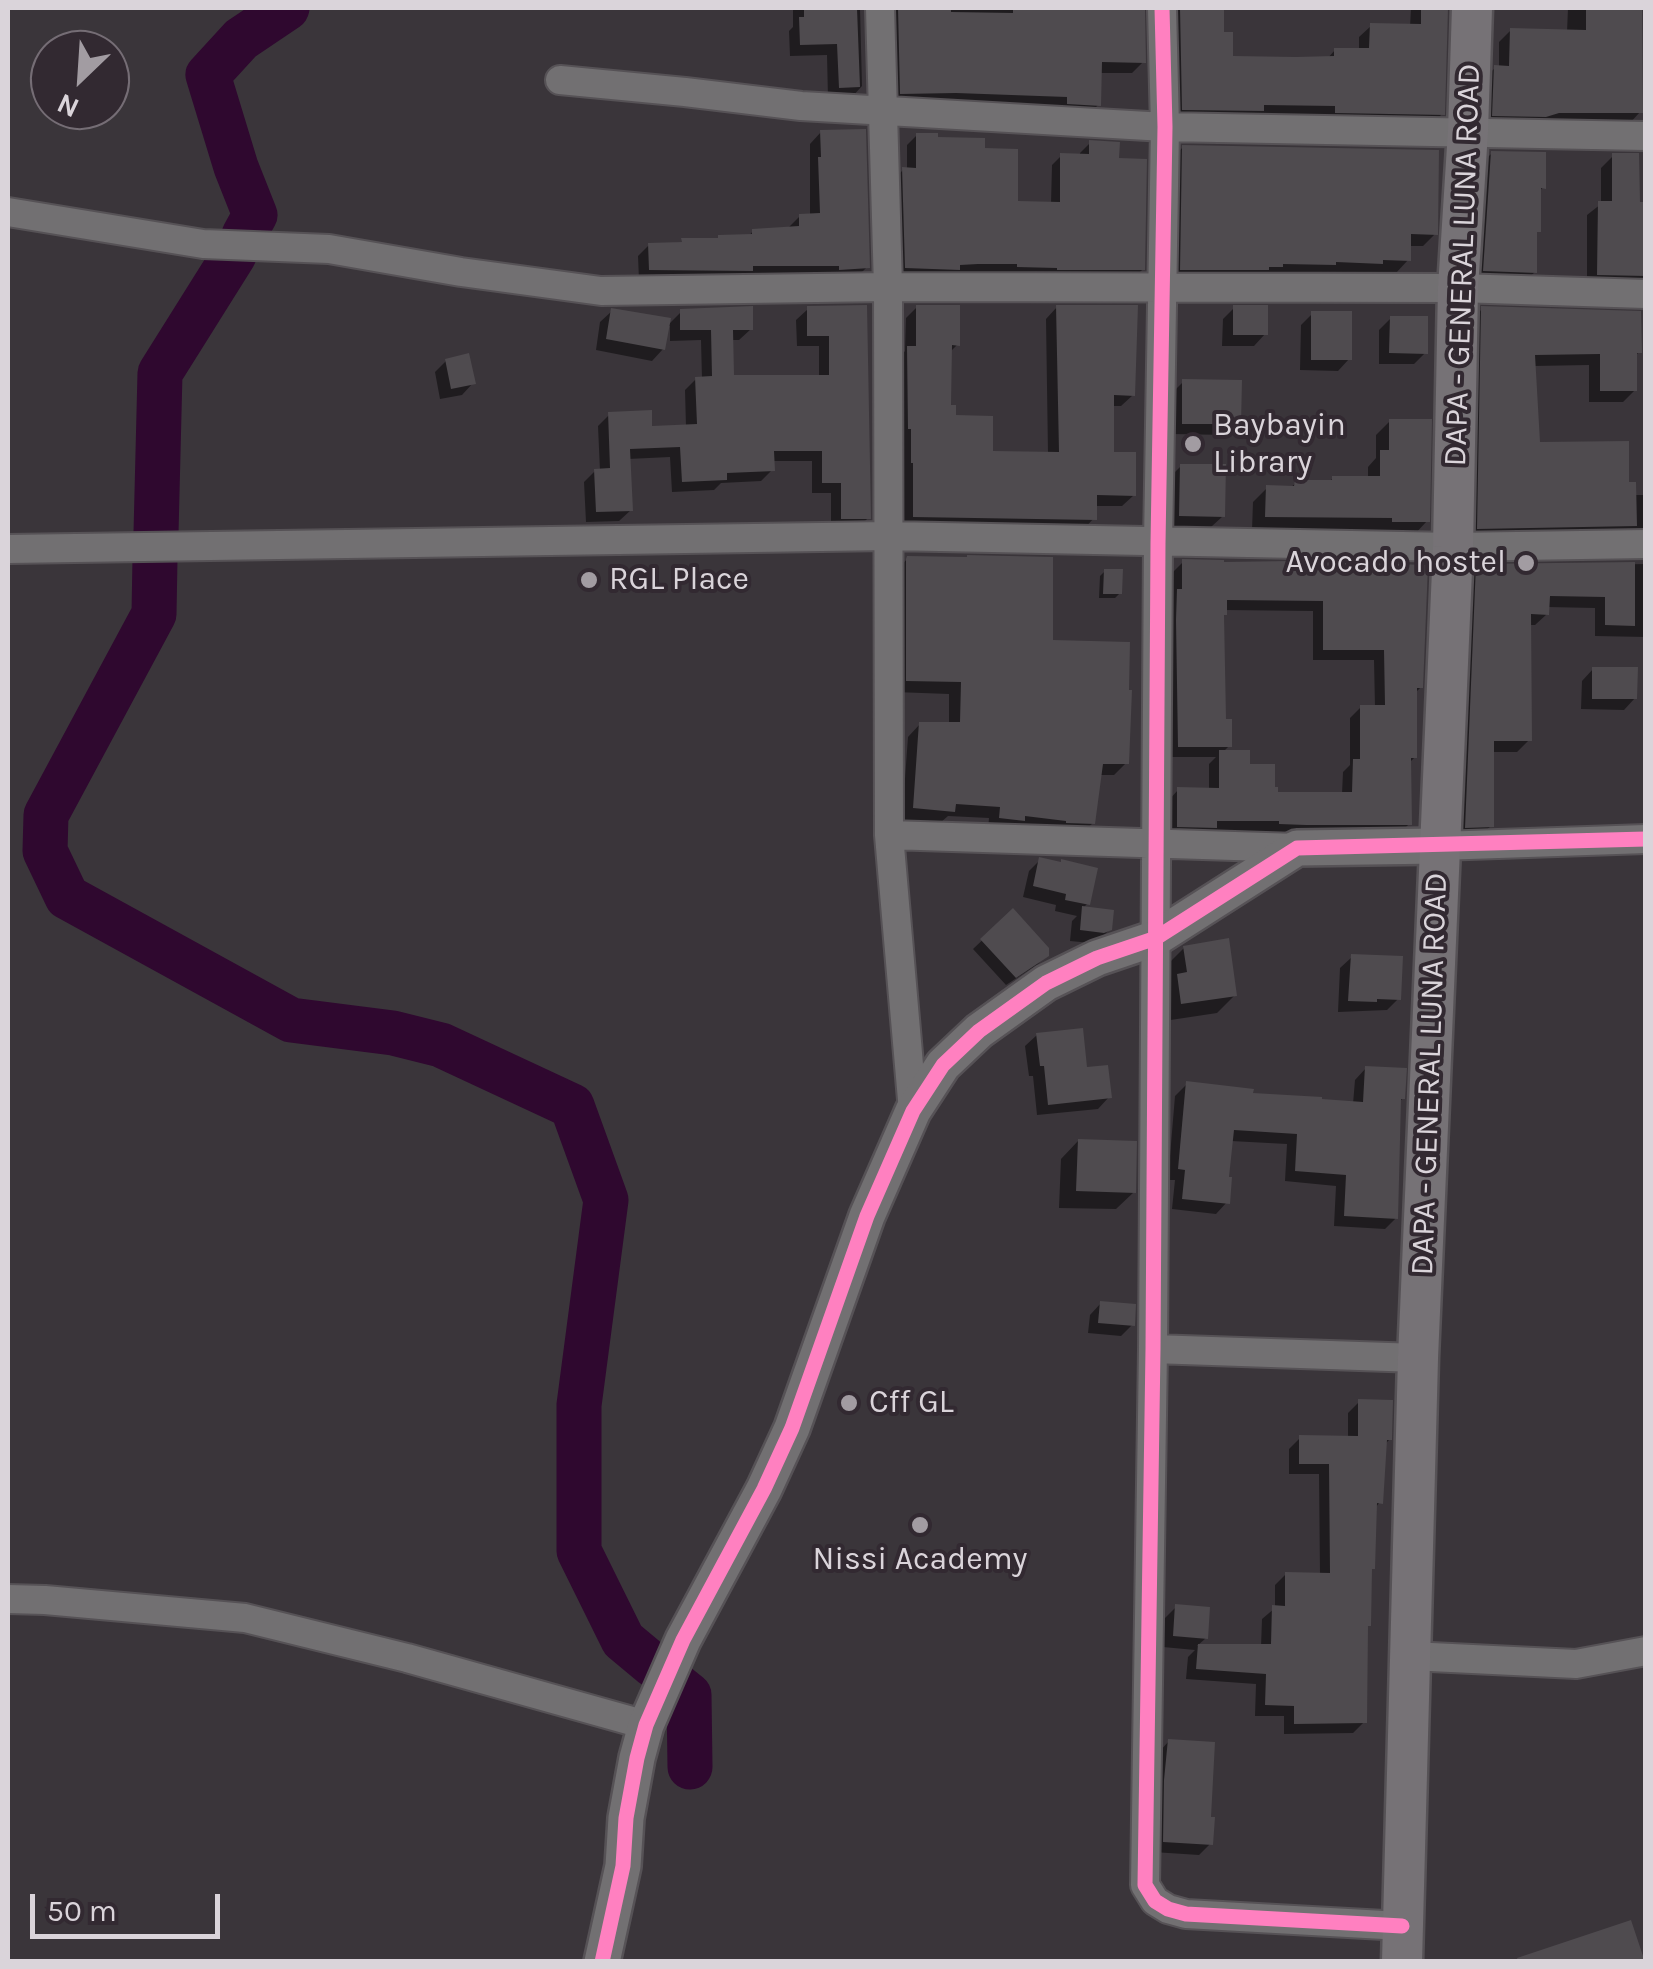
<!DOCTYPE html>
<html>
<head>
<meta charset="utf-8">
<style>
  body { margin:0 }
  #map { position:relative; width:1653px; height:1969px; overflow:hidden; background:#3a353a; font-family:Karla,sans-serif }
  canvas { display:block }
  .frame { position:absolute; inset:0; border:10px solid #dad4da; pointer-events:none }
  .north { position:absolute; left:30px; top:30px; width:100px; height:100px; box-sizing:border-box; background:#322931; border:2px solid #756d75; border-radius:50%; rotate:205deg; font-size:28px; font-weight:700; line-height:40px; text-align:center; color:#dad4da }
  .north::after { content:''; display:block; margin:auto; width:35px; height:45px; background:#a29ca2; clip-path:polygon(50% 0,100% 100%,50% 72%,0 100%) }
  .scale { position:absolute; left:30px; top:1894px; width:190px; height:45px; box-sizing:border-box; border:5px solid #dad4da; border-top:0; padding-left:12px; font-size:30px; line-height:35px; white-space:nowrap; color:#dad4da; -webkit-text-stroke:8px #322931; paint-order:stroke }
</style>
</head>
<body>
<div id="map">
<canvas width="1653" height="1969"></canvas>
<div class="frame"></div>
<div class="north">N</div>
<div class="scale">50 m</div>
</div>
<script>
const g = document.querySelector('canvas').getContext('2d');
g.lineJoin = 'round';
function paint(path, color) { g.fillStyle = color; g.fill(path, 'evenodd'); }
const poly = rows => new Path2D(rows.map(r => 'M' + r).join(''));
function stroke(path, color, width, dash) { g.strokeStyle = color; g.lineWidth = width; g.lineCap = dash ? 'butt' : 'round'; g.setLineDash(dash || []); g.stroke(path); }
function drawText(font, color, halo, rows, align = 'center') {
  g.font = font + ' Karla,sans-serif'; g.lineWidth = 8; g.setLineDash([]); g.textBaseline = 'middle'; g.strokeStyle = halo; g.fillStyle = color; for (const [text, x, y, turn = 0] of rows) {
    g.save(); g.translate(x, y); g.rotate((+turn || 0) * Math.PI / 180); g.textAlign = isNaN(turn) ? turn : align; if (halo) g.strokeText(text, 0, 0); g.fillText(text, 0, 0); g.restore();
  }
}
paint(poly([
  [793,8,860,8,862,86,851,98,828,98,827,55,790,56,789,31,793,27],
  [887,8,1143,8,1143,62,1132,73,1099,73,1098,105,1087,116,889,105],
  [1163,8,1222,8,1221,34,1230,58,1327,59,1335,50,1359,51,1359,37,1371,26,1410,27,1411,8,1446,8,1442,114,1431,125,1171,120],
  [1568,8,1640,8,1640,112,1629,124,1482,126,1483,79,1495,68,1499,68,1499,42,1511,30,1567,32],
  [821,132,867,267,856,278,639,280,638,256,649,245,748,237,753,231,789,227,800,216,810,216,810,144],
  [917,135,982,150,1015,204,1051,204,1052,165,1061,156,1080,156,1080,153,1090,143,1117,161,1143,269,1133,279,967,273,896,277,893,180,903,170,907,170,907,145],
  [1183,147,1435,234,1423,246,1409,246,1408,260,1396,273,1372,272,1368,275,1325,273,1322,277,1169,281,1171,160],
  [1492,153,1543,187,1539,192,1535,272,1523,283,1473,282,1480,165],
  [1613,156,1637,204,1646,204,1646,281,1587,286,1587,215,1601,204,1601,168],
  [864,307,868,518,857,529,831,529,831,493,812,493,812,461,772,461,772,470,761,481,721,483,714,490,672,492,670,457,628,459,631,510,619,521,586,522,584,482,595,471,600,471,598,426,609,415,650,428,686,427,685,390,696,379,702,379,701,340,670,341,670,326,667,326,663,349,652,361,596,350,600,322,612,311,669,324,681,312,751,329,739,340,731,340,732,378,819,377,819,346,797,346,796,320,808,309],
  [917,307,957,345,949,353,949,407,954,418,990,454,1048,454,1046,319,1057,307,1133,395,1121,406,1112,406,1111,454,1134,495,1122,506,1094,506,1094,518,1083,530,902,527,903,473,901,473,897,360,905,351,906,318],
  [1234,308,1265,334,1254,346,1222,346,1223,319],
  [1482,309,1639,352,1634,357,1635,390,1623,402,1589,402,1589,365,1533,366,1537,445,1627,484,1634,495,1646,495,1646,542,1466,540,1471,320],
  [1312,314,1349,359,1338,371,1300,370,1301,325],
  [1391,318,1425,353,1414,364,1379,364,1379,330],
  [446,361,473,383,462,395,440,399,435,372],
  [1183,382,1239,423,1228,435,1172,434,1172,393],
  [1390,421,1427,521,1414,535,1380,535,1380,531,1252,530,1253,502,1267,488,1290,488,1296,483,1328,483,1333,478,1368,479,1368,467,1376,458,1376,435],
  [1181,466,1223,516,1211,527,1169,527,1169,478],
  [908,558,1050,642,1126,763,1114,775,1099,775,1093,823,1080,835,988,830,989,818,948,816,940,823,902,820,908,737,920,724,949,724,949,694,895,692,896,571],
  [1183,562,1388,566,1421,687,1414,694,1415,757,1409,763,1409,824,1398,835,1269,834,1269,831,1210,831,1203,838,1167,837,1168,801,1178,790,1209,790,1209,764,1216,757,1168,757,1167,602,1172,597,1172,573],
  [1224,610,1313,611,1313,660,1374,660,1375,707,1361,707,1350,718,1350,765,1343,772,1342,794,1275,795,1248,766,1222,753,1229,746,1223,721,1222,616],
  [1646,564,1646,637,1595,636,1595,608,1547,607,1547,614,1535,625,1529,625,1529,740,1517,752,1492,752,1491,826,1479,837,1454,838,1465,578,1477,567],
  [1105,571,1120,593,1115,598,1099,598,1100,576],
  [1593,669,1635,698,1624,710,1581,709,1582,681],
  [1040,860,1087,904,1082,909,1110,929,1098,941,1091,943,1070,941,1072,921,1077,916,1055,911,1056,905,1023,897,1029,871],
  [1013,911,1046,955,1038,964,1006,985,973,949],
  [1184,948,1235,995,1217,1013,1164,1021,1160,994,1169,985,1166,966],
  [1352,957,1398,999,1387,1010,1338,1012,1340,968],
  [1037,1035,1085,1070,1109,1097,1098,1109,1037,1115,1033,1076,1029,1076,1025,1046],
  [1366,1068,1403,1098,1398,1103,1396,1218,1385,1229,1334,1226,1336,1186,1285,1181,1287,1144,1231,1141,1227,1202,1216,1214,1172,1209,1175,1180,1168,1180,1175,1096,1187,1084,1250,1095,1353,1104,1355,1080],
  [1078,1141,1134,1192,1116,1209,1059,1208,1061,1159],
  [1101,1303,1132,1325,1121,1336,1088,1333,1090,1315],
  [1359,1402,1390,1439,1384,1445,1380,1502,1375,1508,1366,1628,1364,1722,1353,1733,1284,1734,1284,1716,1255,1716,1256,1684,1186,1679,1188,1657,1195,1650,1163,1647,1165,1618,1176,1607,1206,1638,1197,1646,1261,1647,1262,1619,1275,1608,1275,1585,1286,1574,1320,1575,1319,1474,1289,1474,1289,1449,1300,1438,1348,1439,1348,1413],
  [1169,1741,1210,1844,1199,1855,1153,1852,1158,1753]
]), '#0007');
stroke(poly([
  [244,235,255,215,236,167,208,75,241,39,287,8],
  [156,533,160,373,234,255],
  [155,558,154,614,46,815,45,851,67,897,291,1020,393,1033,441,1045,572,1106,606,1200,579,1405,579,1551,623,1640,653,1665],
  [674,1683,689,1695,690,1767]
]), '#2f082f', 45);
paint(poly([
  [804,8,857,8,860,87,839,88,837,44,800,45,799,17,804,17],
  [898,8,951,8,951,12,1013,13,1013,8,1145,8,1146,63,1102,62,1101,106,1067,104,1067,97,956,93,900,94],
  [1180,8,1224,8,1224,32,1233,32,1233,56,1296,57,1334,56,1334,48,1369,48,1370,23,1421,24,1421,8,1448,8,1445,115,1335,113,1335,106,1264,105,1264,111,1182,110],
  [1586,8,1642,8,1643,113,1559,113,1546,117,1492,116,1494,65,1509,66,1510,28,1586,30],
  [866,129,870,268,839,270,839,266,753,266,753,271,649,270,648,243,682,242,681,238,718,238,718,235,752,234,752,229,799,226,799,214,820,213,818,157,821,157,820,130],
  [916,133,938,133,938,137,985,138,985,148,1018,149,1018,201,1060,202,1060,153,1089,154,1089,140,1120,142,1119,158,1147,159,1145,270,1057,270,1057,268,1017,267,1017,264,978,264,960,265,960,270,905,268,902,167,916,168],
  [1182,145,1439,150,1438,235,1411,234,1411,261,1383,260,1383,264,1336,262,1336,265,1283,264,1283,267,1269,267,1269,270,1180,270],
  [1491,151,1546,152,1546,189,1541,188,1541,232,1537,232,1537,273,1483,271],
  [1612,153,1639,153,1640,202,1646,202,1646,276,1597,275,1598,201,1612,201],
  [867,305,871,519,841,519,841,483,822,483,822,451,774,451,775,471,727,473,727,480,682,482,680,447,630,449,633,511,596,512,594,469,610,468,608,412,652,410,652,426,697,424,695,377,712,376,711,330,680,330,680,309,753,306,753,330,733,330,734,375,829,375,829,336,807,336,807,306],
  [916,305,960,305,960,346,952,345,951,405,956,405,956,415,993,416,993,451,1059,452,1056,305,1138,305,1135,396,1114,395,1114,452,1136,452,1136,496,1097,495,1097,520,913,517,913,463,911,463,911,429,908,429,907,346,916,346],
  [1233,305,1268,305,1268,335,1233,335],
  [1481,306,1641,311,1642,353,1637,353,1637,391,1600,391,1600,354,1535,355,1540,442,1629,441,1629,482,1636,482,1637,526,1477,529],
  [611,308,671,318,665,350,606,339],
  [1311,311,1352,311,1352,360,1311,360],
  [1390,316,1428,316,1428,354,1389,353],
  [469,353,476,384,451,389,445,359],
  [1182,379,1242,380,1241,424,1182,424],
  [1389,419,1432,419,1430,522,1392,522,1392,518,1265,517,1266,485,1294,486,1295,480,1332,480,1332,476,1380,476,1380,450,1389,450],
  [1180,464,1226,464,1225,517,1179,516],
  [967,555,1053,557,1053,640,1130,642,1129,690,1132,690,1129,764,1103,764,1095,824,1066,823,1066,821,1025,816,1025,821,999,818,1000,807,956,804,955,812,913,808,919,722,960,722,961,682,906,681,906,559,907,556,967,557],
  [1182,559,1224,560,1224,562,1290,561,1428,565,1423,688,1417,688,1417,758,1411,758,1412,825,1306,825,1279,824,1279,821,1217,821,1217,828,1177,827,1177,787,1219,788,1219,750,1250,750,1250,764,1275,764,1275,787,1278,787,1278,792,1352,792,1353,759,1360,759,1360,705,1385,705,1384,650,1323,650,1323,601,1227,600,1227,615,1224,615,1226,719,1232,719,1232,747,1178,747,1176,620,1177,589,1182,589],
  [1635,562,1635,626,1605,625,1605,597,1550,596,1549,615,1531,614,1532,741,1494,741,1494,827,1465,828,1476,564],
  [1104,569,1123,569,1122,594,1103,594],
  [1592,667,1638,667,1637,699,1592,699],
  [1039,857,1061,862,1061,859,1098,868,1090,905,1065,900,1066,894,1033,886],
  [1082,906,1114,910,1112,930,1104,933,1080,930],
  [1013,908,1049,948,1049,956,1016,978,980,939],
  [1229,938,1237,996,1181,1004,1177,974,1187,972,1183,946],
  [1351,954,1403,956,1401,1000,1377,999,1377,1002,1348,1001],
  [1083,1028,1087,1067,1108,1065,1112,1098,1048,1105,1044,1066,1040,1066,1036,1033],
  [1365,1066,1407,1068,1405,1099,1401,1099,1398,1219,1344,1216,1346,1175,1295,1171,1297,1134,1234,1130,1229,1177,1232,1177,1230,1204,1182,1199,1185,1170,1178,1169,1186,1081,1254,1089,1253,1093,1322,1097,1322,1099,1363,1102],
  [1078,1139,1137,1141,1136,1193,1076,1191],
  [1100,1301,1136,1304,1135,1326,1098,1323],
  [1358,1399,1393,1400,1392,1440,1387,1440,1383,1504,1377,1503,1375,1569,1372,1569,1371,1626,1368,1626,1367,1723,1294,1724,1294,1706,1265,1705,1266,1674,1196,1669,1198,1644,1271,1644,1272,1605,1285,1606,1285,1572,1330,1573,1329,1464,1299,1464,1299,1435,1358,1436],
  [1175,1604,1210,1607,1208,1639,1173,1636],
  [1168,1739,1215,1742,1211,1817,1215,1817,1213,1845,1163,1842,1164,1780],
  [1631,1920,1645,1962,1518,1962,1517,1958]
]), '#4f4b4f');
const minor = poly([
  [880,8,888,287,1458,288,1646,294],
  [1162,8,1165,127,1158,543,1153,1349,1145,1885,1155,1901,1168,1909,1186,1914,1402,1926],
  [560,80,685,92,801,106,1165,127,1646,136],
  [8,212,203,244,329,249,461,272,601,291,888,287,889,835,913,1111],
  [8,549,889,536,1453,547,1646,544],
  [889,835,1297,848],
  [1439,846,1646,839],
  [1153,1349,1418,1358],
  [8,1599,45,1600,245,1618,407,1658,646,1725],
  [1410,1656,1576,1664,1646,1651]
]);
const tertiary = poly([
  [602,1962,623,1866,626,1818,637,1758,646,1725,683,1640,764,1489,792,1428,867,1216,913,1111,943,1065,979,1031,1046,983,1097,958,1156,938,1297,848,1439,846]
]);
const secondary = poly([
  [1402,1962,1418,1358,1453,547,1458,288,1468,131,1472,8]
]);
stroke(minor, '#565256', 32);
stroke(tertiary, '#565256', 40);
stroke(secondary, '#565256', 45);
stroke(minor, '#727072', 28);
stroke(tertiary, '#727072', 35);
stroke(secondary, '#767276', 40);
stroke(poly([
  [1162,8,1165,127,1158,543,1153,1349,1145,1885,1155,1901,1168,1909,1186,1914,1402,1926],
  [602,1962,623,1866,626,1818,637,1758,646,1725,683,1640,764,1489,792,1428,867,1216,913,1111,943,1065,979,1031,1046,983,1097,958,1156,938,1297,848,1646,839]
]), '#ff80c0', 15);
for (const [x, y, r, color] of [
  [1193,444,10,"#a29ca2"],
  [1526,563,10,"#a29ca2"],
  [589,580,10,"#a29ca2"],
  [849,1403,10,"#a29ca2"],
  [920,1525,10,"#a29ca2"]
]) { const dot = new Path2D(); dot.arc(x, y, r, 0, 2 * Math.PI); g.fillStyle = color; g.fill(dot); stroke(dot, '#322931', 4); }
drawText('32px', '#dad4da', '#322931', [
  ["DAPA - GENERAL LUNA ROAD",1463,265,-88],
  ["DAPA - GENERAL LUNA ROAD",1430,1074,-88]
]);
drawText('32px', '#dad4da', '#322931', [
  ["Baybayin",1213,426],
  ["Library",1213,463],
  ["Avocado hostel",1506,563,"right"],
  ["RGL Place",609,580],
  ["Cff GL",869,1403],
  ["Nissi Academy",920,1560,"center"]
], 'left');
</script>
</body>
</html>
